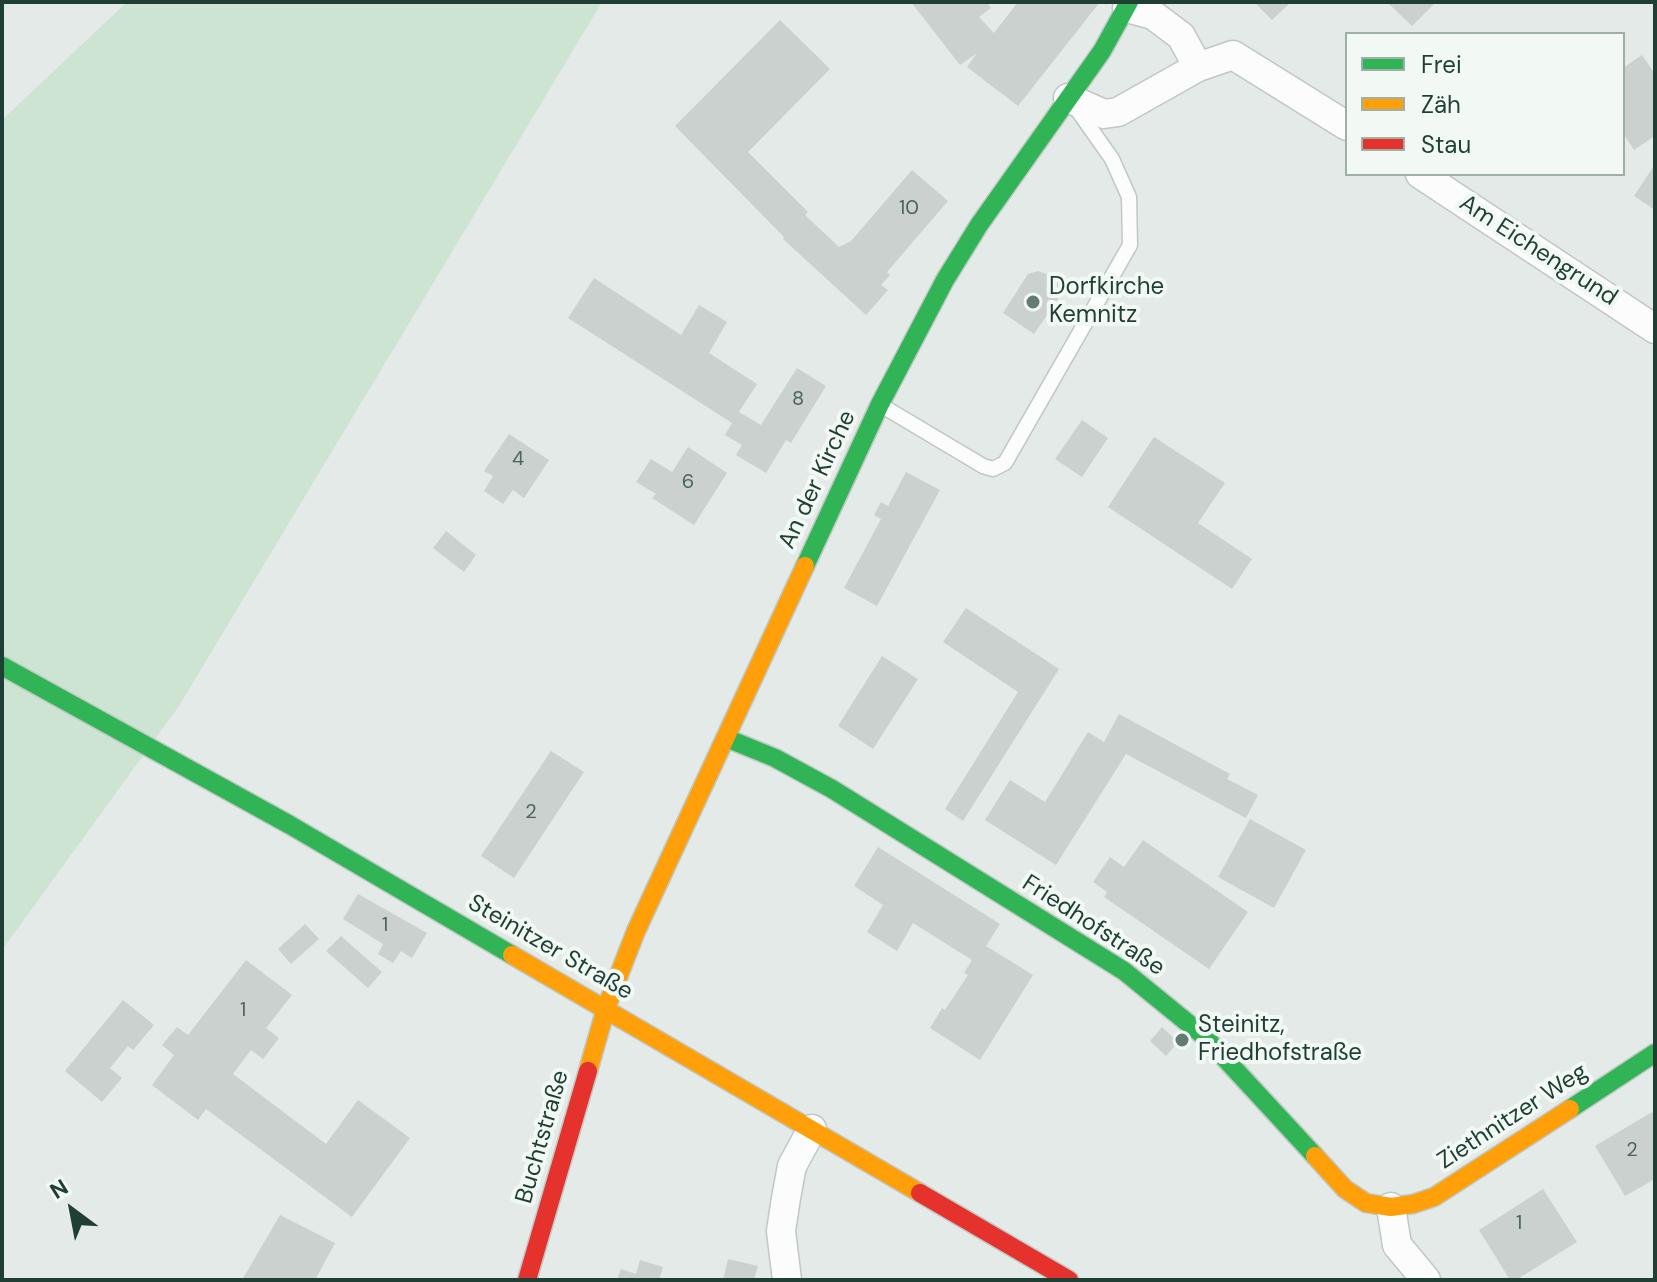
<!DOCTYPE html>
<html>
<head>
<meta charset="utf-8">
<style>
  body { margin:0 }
  #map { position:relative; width:1657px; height:1282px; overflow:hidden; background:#e4eae7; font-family:"DM Sans",sans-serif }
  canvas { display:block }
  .frame { position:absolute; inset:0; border:4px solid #1f3f34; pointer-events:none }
  .legend { position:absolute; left:1345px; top:32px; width:280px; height:144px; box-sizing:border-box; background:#f2f9f5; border:2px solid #9eafa8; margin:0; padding:10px 14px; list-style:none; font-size:24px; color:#1f3f34 }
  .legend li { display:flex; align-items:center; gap:16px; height:40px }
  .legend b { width:40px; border:2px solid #9eafa8 }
  .north { position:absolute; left:32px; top:1170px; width:80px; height:80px; -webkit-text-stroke:6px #f2f9f5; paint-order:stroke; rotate:328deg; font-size:22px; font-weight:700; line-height:32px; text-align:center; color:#1f3f34 }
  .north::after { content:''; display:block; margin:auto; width:28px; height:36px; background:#1f3f34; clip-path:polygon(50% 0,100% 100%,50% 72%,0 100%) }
</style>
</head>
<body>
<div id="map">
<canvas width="1657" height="1282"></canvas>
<div class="frame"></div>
<ul class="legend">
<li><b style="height:10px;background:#30b455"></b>Frei</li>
<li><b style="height:10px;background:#ff9f0a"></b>Zäh</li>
<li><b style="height:10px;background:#e5322d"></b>Stau</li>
</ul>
<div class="north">N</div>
</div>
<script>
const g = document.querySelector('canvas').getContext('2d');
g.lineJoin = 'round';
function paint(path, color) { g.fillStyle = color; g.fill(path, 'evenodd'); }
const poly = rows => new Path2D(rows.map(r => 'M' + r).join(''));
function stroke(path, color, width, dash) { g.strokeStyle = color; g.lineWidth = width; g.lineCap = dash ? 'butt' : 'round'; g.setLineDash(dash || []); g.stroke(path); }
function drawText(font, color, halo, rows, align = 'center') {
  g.font = font + ' "DM Sans",sans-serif'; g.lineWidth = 8; g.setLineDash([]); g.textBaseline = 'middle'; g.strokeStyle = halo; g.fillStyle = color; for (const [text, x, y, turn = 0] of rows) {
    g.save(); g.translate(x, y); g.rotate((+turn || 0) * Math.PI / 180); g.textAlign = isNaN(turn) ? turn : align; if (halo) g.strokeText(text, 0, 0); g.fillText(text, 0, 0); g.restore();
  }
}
paint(poly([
  [127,2,602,2,179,706,2,950,2,120]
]), '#cce4d1');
paint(poly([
  [911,2,987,2,991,8,979,17,994,33,1018,2,1100,2,1018,106,967,67,977,53,960,65],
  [1254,2,1291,2,1272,20],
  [1387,2,1436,2,1412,26],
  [780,20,830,69,748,152,808,212,805,215,839,247,851,241,912,170,948,201,887,272,890,275,881,285,888,290,866,315,783,239,784,237,675,126],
  [1642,55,1655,74,1655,136,1634,150,1623,133,1623,68],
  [1655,164,1655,210,1634,196],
  [1038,271,1055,277,1063,292,1034,334,1003,313,1028,274],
  [594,278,681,335,699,305,727,322,709,353,757,384,739,412,761,425,797,368,826,386,791,443,786,440,766,473,736,455,742,445,725,435,732,423,568,318],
  [1082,420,1108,438,1082,477,1055,459],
  [509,434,549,460,524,498,513,490,503,504,484,491,493,476,484,471],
  [1154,437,1225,483,1198,523,1252,559,1232,589,1108,507],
  [688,447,727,473,694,525,652,498,656,494,636,482,651,459,672,472],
  [906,472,940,490,877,606,844,588,881,519,874,515,881,502,888,506],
  [446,531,476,555,464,572,433,548],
  [966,608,1059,669,963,821,945,809,1018,692,943,642],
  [882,656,918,679,873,749,838,726],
  [1119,714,1230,774,1227,779,1258,795,1246,818,1126,754,1056,865,985,820,1010,780,1045,802,1088,732,1104,742],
  [551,751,584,772,514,878,481,856],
  [1250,819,1306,850,1274,908,1218,877],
  [1143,840,1248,912,1209,969,1104,897,1107,892,1093,882,1110,857,1124,867],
  [878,847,1000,924,986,946,1033,975,980,1060,930,1028,942,1008,945,1010,968,975,964,973,972,960,913,923,897,951,867,932,883,905,854,886],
  [358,894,427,933,412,958,401,951,393,963,378,954,383,944,343,919],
  [305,924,319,939,291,964,278,949],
  [341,936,382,972,368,988,326,951],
  [246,960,292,995,266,1028,279,1038,263,1059,251,1050,233,1074,326,1144,358,1100,410,1138,352,1217,206,1109,198,1120,152,1085,174,1055,162,1045,177,1027,188,1035],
  [123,1000,154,1025,133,1050,128,1046,110,1068,122,1078,102,1102,65,1071],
  [1162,1027,1178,1042,1166,1056,1150,1041],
  [1652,1112,1655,1117,1655,1179,1625,1196,1595,1146],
  [1543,1189,1577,1242,1516,1280,1510,1280,1479,1230],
  [280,1215,335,1243,315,1280,242,1280],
  [728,1259,758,1266,754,1280,723,1280],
  [640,1260,663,1267,659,1280,617,1280,621,1269,636,1274]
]), '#cad1ce');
const lane = poly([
  [884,407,983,466,993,469,1005,463,1130,245,1129,197,1112,159,1076,108]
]);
const street = poly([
  [1127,8,1153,15,1181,36,1198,67],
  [1068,98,1104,114,1118,112,1198,67,1233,55,1347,126],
  [1420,174,1655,329],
  [1391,1207,1397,1245,1426,1280],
  [787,1280,781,1231,786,1198,792,1166,812,1129]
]);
const fast = poly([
  [805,566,880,404,945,280,979,225,1102,51,1129,2],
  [2,666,290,825,512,955],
  [726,738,775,758,832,789,1124,971,1205,1037,1315,1156],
  [1570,1109,1655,1053]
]);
const slow = poly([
  [512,955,920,1193],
  [588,1071,606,1008,636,931,805,566],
  [1315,1156,1345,1189,1366,1203,1391,1207,1413,1204,1434,1197,1570,1109]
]);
const jam = poly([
  [920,1193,1069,1280],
  [527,1280,588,1071]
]);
stroke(lane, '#c1c7c4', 17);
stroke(street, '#c1c7c4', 31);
stroke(fast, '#bfc8c4', 21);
stroke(slow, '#bfc8c4', 21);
stroke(jam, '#bfc8c4', 21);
stroke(lane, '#fbfcfb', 14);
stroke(street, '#fbfcfb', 28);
stroke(fast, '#30b455', 18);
stroke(slow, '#ff9f0a', 18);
stroke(jam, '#e5322d', 18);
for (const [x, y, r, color] of [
  [1033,302,8,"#647b73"],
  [1182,1040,8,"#647b73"]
]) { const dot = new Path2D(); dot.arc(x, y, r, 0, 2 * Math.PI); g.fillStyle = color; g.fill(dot); stroke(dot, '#f2f9f5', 3); }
drawText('20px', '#4b645b', null, [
  ["10",909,209],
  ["8",798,400],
  ["4",518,460],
  ["6",688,483],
  ["2",531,813],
  ["1",385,926],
  ["1",243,1011],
  ["2",1632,1151],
  ["1",1519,1224]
]);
drawText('24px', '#1f3f34', '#f2f9f5', [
  ["Am Eichengrund",1538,251,33],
  ["An der Kirche",818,480,-65],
  ["Friedhofstraße",1093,926,33],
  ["Steinitzer Straße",550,948,30],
  ["Ziethnitzer Weg",1513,1117,-33],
  ["Buchtstraße",543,1137,-74]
]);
drawText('24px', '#1f3f34', '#f2f9f5', [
  ["Dorfkirche",1049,288],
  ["Kemnitz",1049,316],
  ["Steinitz,",1198,1026],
  ["Friedhofstraße",1198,1054]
], 'left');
</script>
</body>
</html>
